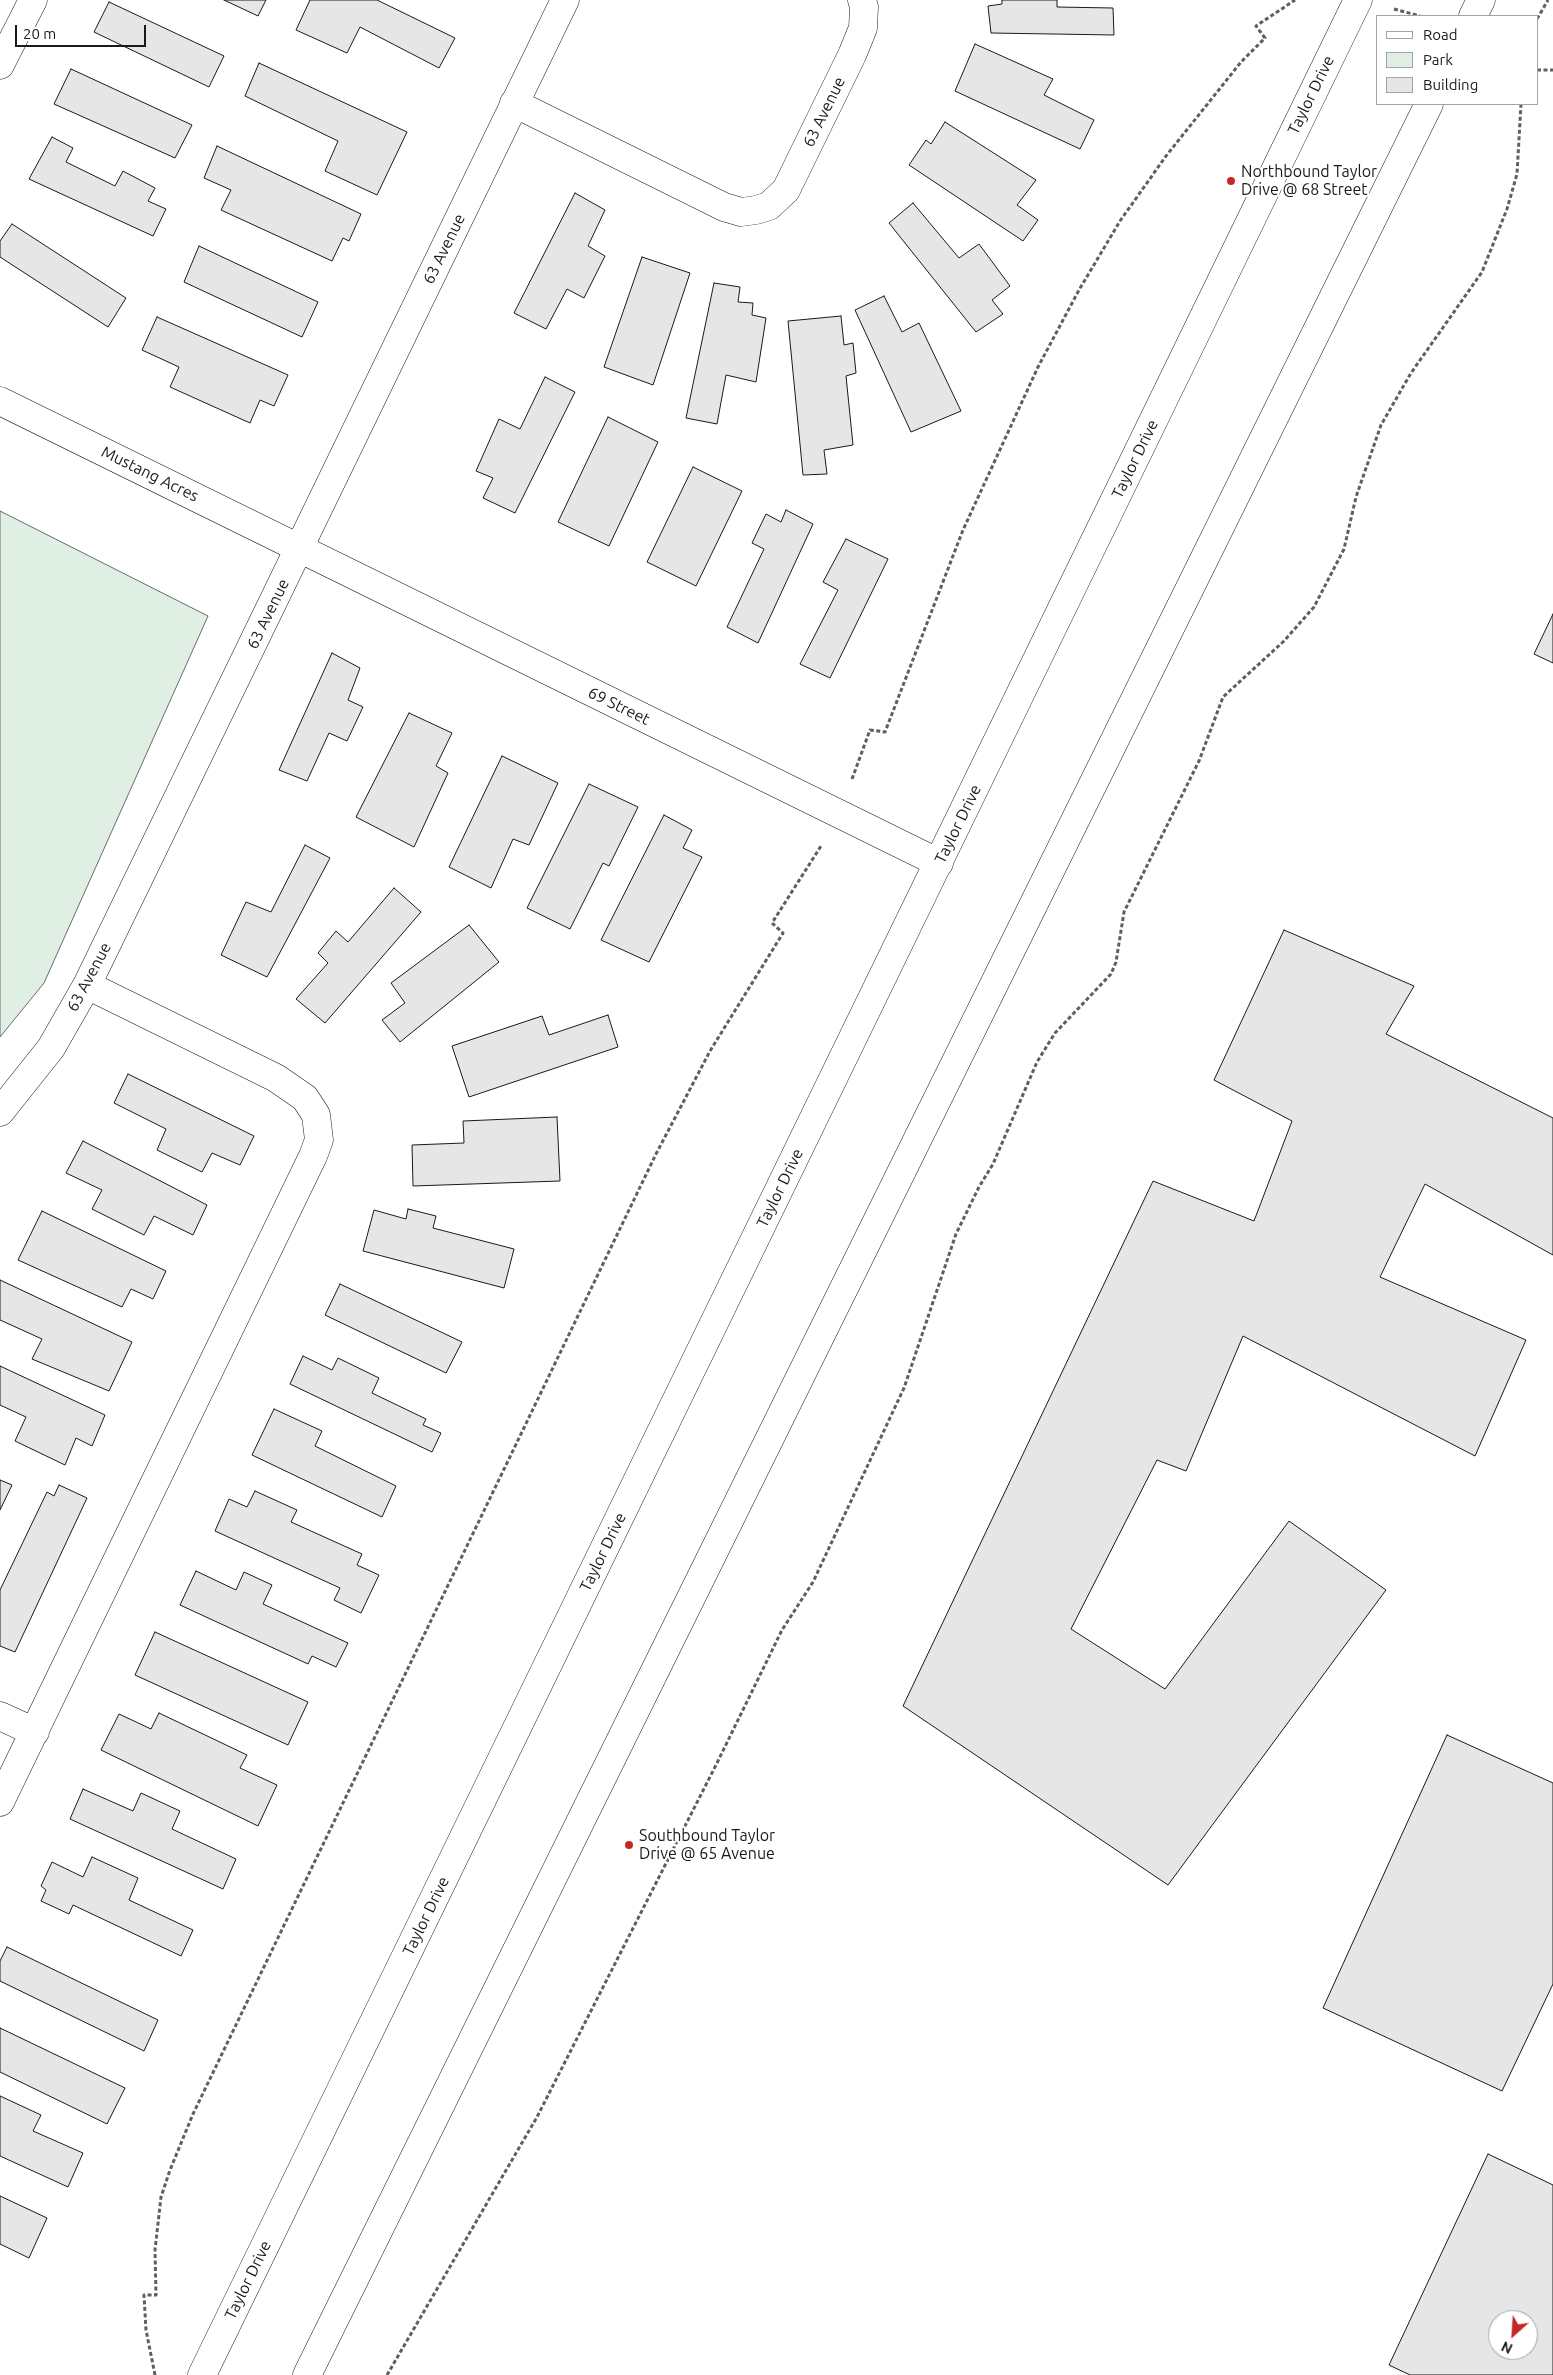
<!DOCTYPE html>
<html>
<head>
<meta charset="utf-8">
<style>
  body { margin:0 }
  #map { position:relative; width:1553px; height:2375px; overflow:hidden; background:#fff; font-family:Ubuntu,sans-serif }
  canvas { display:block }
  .legend { position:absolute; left:1376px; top:15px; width:162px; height:90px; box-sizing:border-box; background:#fff; border:1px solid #a3a3a3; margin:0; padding:6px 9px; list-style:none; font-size:15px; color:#1a1a1a }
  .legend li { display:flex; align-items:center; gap:10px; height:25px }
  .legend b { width:25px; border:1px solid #a3a3a3 }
  .north { position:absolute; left:1488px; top:2310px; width:50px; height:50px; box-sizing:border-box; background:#fff; border:1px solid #a3a3a3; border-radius:50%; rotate:206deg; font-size:14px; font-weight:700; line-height:20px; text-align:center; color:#1a1a1a }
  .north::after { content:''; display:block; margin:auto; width:18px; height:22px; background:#c62828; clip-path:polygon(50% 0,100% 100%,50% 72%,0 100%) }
  .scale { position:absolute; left:15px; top:25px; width:131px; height:22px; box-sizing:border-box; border:2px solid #1a1a1a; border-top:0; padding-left:6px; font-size:15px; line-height:18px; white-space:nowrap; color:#1a1a1a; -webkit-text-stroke:4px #fff; paint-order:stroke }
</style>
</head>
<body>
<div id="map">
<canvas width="1553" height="2375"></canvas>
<ul class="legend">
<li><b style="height:6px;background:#fff"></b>Road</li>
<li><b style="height:14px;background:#e0efe3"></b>Park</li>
<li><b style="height:14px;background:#e6e6e6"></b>Building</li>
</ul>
<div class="north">N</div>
<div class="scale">20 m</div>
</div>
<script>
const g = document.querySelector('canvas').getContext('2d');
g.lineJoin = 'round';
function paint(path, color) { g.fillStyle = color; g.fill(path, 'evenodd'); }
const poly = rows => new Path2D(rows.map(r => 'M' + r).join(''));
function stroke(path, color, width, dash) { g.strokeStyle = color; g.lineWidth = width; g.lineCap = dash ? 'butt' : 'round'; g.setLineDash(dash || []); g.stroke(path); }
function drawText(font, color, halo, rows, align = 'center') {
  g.font = font + ' Ubuntu,sans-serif'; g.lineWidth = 4; g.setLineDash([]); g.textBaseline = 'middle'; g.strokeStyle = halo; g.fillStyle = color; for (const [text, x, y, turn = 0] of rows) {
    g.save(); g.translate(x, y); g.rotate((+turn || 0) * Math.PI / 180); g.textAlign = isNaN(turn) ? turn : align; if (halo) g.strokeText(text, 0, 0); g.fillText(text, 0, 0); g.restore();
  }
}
const green = poly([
  [0,511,208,616,44,983,0,1037,0,511]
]);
paint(green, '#e0efe3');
stroke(green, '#6a6a6a', 1);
const building = poly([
  [224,0,266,0,258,16,224,0],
  [310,0,377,0,455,38,439,68,360,27,347,53,296,30,310,0],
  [1002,0,1057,0,1057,7,1113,8,1114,35,991,33,988,6,1002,4,1002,0],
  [109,2,224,56,209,87,94,32,109,2],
  [975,44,1053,79,1044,95,1094,120,1080,149,955,91,975,44],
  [259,63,407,132,377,195,325,171,338,141,245,96,259,63],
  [71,69,192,125,175,158,54,104,71,69],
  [945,122,1036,180,1017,205,1038,220,1023,241,909,165,926,140,931,144,945,122],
  [52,137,73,148,66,162,115,186,123,171,155,188,148,201,166,209,153,236,29,179,52,137],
  [217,146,361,214,349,241,343,238,332,261,221,210,231,190,204,178,217,146],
  [575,193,605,210,588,246,605,256,584,298,567,289,546,329,514,313,575,193],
  [913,203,959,258,979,244,1010,286,992,300,1003,314,976,332,889,223,913,203],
  [12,224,126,298,108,327,0,257,0,241,12,224],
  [199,246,318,302,302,337,184,282,199,246],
  [642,257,690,273,653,385,604,367,642,257],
  [714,283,740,287,738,302,753,303,752,315,766,318,756,382,726,375,717,424,686,418,714,283],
  [884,296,902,332,919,323,961,411,911,432,855,310,884,296],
  [841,316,844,345,853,343,856,373,846,376,853,445,824,450,827,474,803,475,788,321,841,316],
  [157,317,288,375,274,406,260,400,250,423,170,387,179,367,142,350,157,317],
  [545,377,575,392,515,513,483,498,493,478,476,471,499,419,520,429,545,377],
  [608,417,658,442,609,546,558,522,608,417],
  [693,467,742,491,696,586,647,562,693,467],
  [786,510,813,524,758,643,727,627,764,549,752,543,766,514,781,522,786,510],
  [846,539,888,559,830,678,800,664,838,590,823,582,846,539],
  [1553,614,1553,663,1534,654,1553,614],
  [332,653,360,668,348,700,363,707,347,741,329,733,307,781,279,770,332,653],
  [409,713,452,733,436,766,448,773,414,847,356,817,409,713],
  [502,756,558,783,529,845,513,839,491,888,449,867,502,756],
  [589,784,638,807,609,866,603,863,570,929,527,908,589,784],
  [664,815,692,830,683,848,702,857,649,962,601,940,664,815],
  [305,845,330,858,267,977,221,955,246,902,271,912,305,845],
  [394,888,421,912,325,1023,296,999,328,963,318,953,336,931,348,942,394,888],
  [469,925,499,962,400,1042,382,1020,405,1003,391,983,469,925],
  [1284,930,1414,986,1386,1034,1553,1118,1553,1255,1425,1184,1380,1277,1526,1340,1475,1456,1243,1336,1186,1471,1157,1460,1071,1629,1165,1689,1289,1521,1386,1590,1168,1885,903,1706,1153,1181,1254,1221,1292,1121,1214,1080,1284,930],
  [608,1015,618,1047,469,1097,452,1046,542,1016,549,1035,608,1015],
  [128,1074,254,1136,240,1165,212,1153,202,1172,157,1150,166,1129,114,1103,128,1074],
  [557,1117,560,1181,413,1186,412,1145,464,1143,463,1121,557,1117],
  [83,1141,207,1205,193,1235,154,1216,144,1235,92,1209,102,1190,66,1173,83,1141],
  [408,1209,436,1216,433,1228,514,1249,504,1288,363,1251,374,1210,406,1219,408,1209],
  [42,1211,166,1271,153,1299,131,1289,122,1307,18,1260,42,1211],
  [0,1280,132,1342,109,1391,32,1359,42,1339,0,1320,0,1280],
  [340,1284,462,1342,446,1373,325,1315,340,1284],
  [303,1356,332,1370,338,1358,379,1378,372,1393,426,1419,423,1425,441,1433,432,1452,290,1384,303,1356],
  [0,1366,105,1415,92,1446,76,1438,65,1465,15,1441,26,1417,0,1405,0,1366],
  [274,1409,322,1431,315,1446,396,1486,382,1517,252,1455,274,1409],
  [0,1480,12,1485,0,1510,0,1480],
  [59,1485,87,1498,15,1652,0,1646,0,1590,47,1492,54,1496,59,1485],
  [255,1491,297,1510,291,1522,362,1554,357,1565,379,1575,361,1613,334,1600,340,1588,215,1531,229,1499,247,1507,255,1491],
  [196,1571,236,1590,244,1572,272,1585,263,1604,348,1643,336,1667,312,1656,308,1664,180,1605,196,1571],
  [155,1632,308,1702,288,1745,135,1675,155,1632],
  [159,1713,247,1755,240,1768,277,1785,258,1826,101,1750,119,1714,151,1729,159,1713],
  [1447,1735,1553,1783,1553,1984,1502,2091,1323,2008,1447,1735],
  [83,1789,133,1811,141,1793,180,1811,172,1829,236,1859,223,1889,70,1819,83,1789],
  [92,1857,138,1878,129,1900,193,1930,181,1956,73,1905,69,1914,41,1901,46,1890,41,1886,52,1862,83,1877,92,1857],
  [7,1947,158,2020,144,2051,0,1981,0,1961,7,1947],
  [0,2028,125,2088,107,2124,0,2072,0,2028],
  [0,2096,41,2115,33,2131,83,2153,68,2187,0,2156,0,2096],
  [1488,2154,1553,2185,1553,2375,1410,2375,1389,2365,1488,2154],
  [1498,2320,1528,2320,1528,2350,1498,2350,1498,2320],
  [0,2196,47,2218,29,2258,0,2244,0,2196]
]);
paint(building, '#e6e6e6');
stroke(building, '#1a1a1a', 1);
const minor = poly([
  [0,65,33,0],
  [514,103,724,207,741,212,756,210,769,206,786,190,852,55,863,28,864,7,862,0],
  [0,401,939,863],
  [0,1112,51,1048,87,985,565,0],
  [0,1716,35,1732],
  [0,1802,313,1156,319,1140,316,1115,305,1098,276,1078,87,985]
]);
const major = poly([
  [1473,16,1481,0],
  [202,2375,1358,0],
  [307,2375,1429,104]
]);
stroke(minor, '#1a1a1a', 29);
stroke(major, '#1a1a1a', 29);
stroke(poly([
  [1394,9,1420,16],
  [1537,19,1548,0],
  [1537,70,1553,70],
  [852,779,870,730,885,732,963,530,1038,367,1079,290,1120,221,1166,156,1241,62,1265,38,1256,26,1295,0],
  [155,2375,146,2330,144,2295,156,2295,155,2250,161,2197,170,2170,193,2114,656,1154,710,1051,783,933,772,923,821,846],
  [387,2375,537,2117,716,1765,782,1630,813,1582,904,1388,956,1234,979,1187,993,1164,1037,1062,1055,1033,1111,974,1116,962,1124,912,1199,761,1223,697,1284,641,1314,607,1344,549,1356,497,1381,425,1411,373,1482,272,1507,209,1517,174,1521,104]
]), '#5f5f5f', 3, [4, 2.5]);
stroke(minor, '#fff', 28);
stroke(major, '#fff', 28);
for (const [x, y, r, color] of [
  [1231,181,5,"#c62828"],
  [629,1845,5,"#c62828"]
]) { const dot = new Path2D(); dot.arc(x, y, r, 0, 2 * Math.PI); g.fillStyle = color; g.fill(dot); stroke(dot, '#fff', 2); }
drawText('16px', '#1a1a1a', '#fff', [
  ["Taylor Drive",1311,95,-64],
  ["63 Avenue",824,112,-64],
  ["63 Avenue",444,249,-64],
  ["Taylor Drive",1135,459,-64],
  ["Mustang Acres",150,474,26],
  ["63 Avenue",268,614,-64],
  ["69 Street",619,706,26],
  ["Taylor Drive",958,824,-64],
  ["63 Avenue",89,977,-62],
  ["Taylor Drive",780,1188,-64],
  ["Taylor Drive",603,1552,-64],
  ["Taylor Drive",426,1916,-64],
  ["Taylor Drive",248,2280,-64]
]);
drawText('16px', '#1a1a1a', '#fff', [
  ["Northbound Taylor",1241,172],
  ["Drive @ 68 Street",1241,190],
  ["Southbound Taylor",639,1836],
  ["Drive @ 65 Avenue",639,1854]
], 'left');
</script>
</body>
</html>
